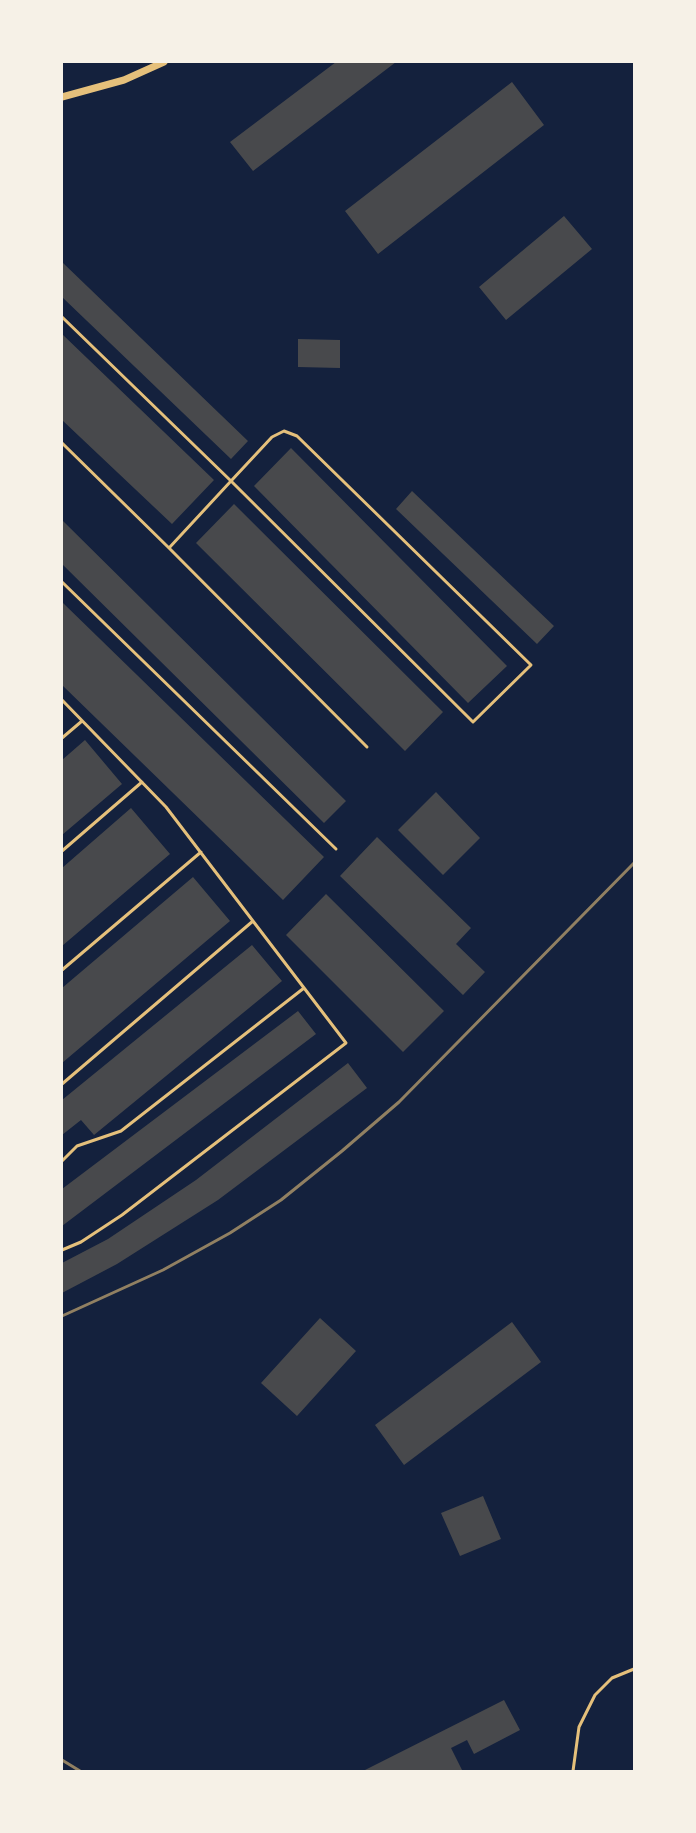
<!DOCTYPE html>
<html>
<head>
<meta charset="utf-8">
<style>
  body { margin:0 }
  #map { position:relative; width:696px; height:1833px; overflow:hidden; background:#14213d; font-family:Manrope,sans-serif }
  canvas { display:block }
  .frame { position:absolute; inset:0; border:63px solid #f6f1e7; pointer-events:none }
</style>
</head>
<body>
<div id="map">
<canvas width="696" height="1833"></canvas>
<div class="frame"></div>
</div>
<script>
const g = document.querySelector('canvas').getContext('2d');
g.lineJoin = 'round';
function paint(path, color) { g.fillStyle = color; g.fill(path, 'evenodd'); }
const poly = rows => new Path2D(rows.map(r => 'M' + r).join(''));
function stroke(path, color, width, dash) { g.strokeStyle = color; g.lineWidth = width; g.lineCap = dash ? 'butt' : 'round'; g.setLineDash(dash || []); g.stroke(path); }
paint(poly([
  [336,62,396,62,253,171,230,142],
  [512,82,544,125,378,254,345,211],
  [564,216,592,249,506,320,479,287],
  [62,262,248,441,231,459,62,297],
  [62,334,214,480,172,524,62,420],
  [298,339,340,340,340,368,298,367],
  [291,448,507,666,468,703,254,486],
  [412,491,554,626,537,644,396,509],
  [234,504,443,712,405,751,196,543],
  [62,520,346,801,324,823,62,564],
  [62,602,324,857,283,900,62,685],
  [85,740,122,784,62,835,62,760],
  [436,792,480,838,443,875,398,830],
  [131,808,170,854,62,946,62,868],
  [377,837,471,928,456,944,485,972,463,995,340,876],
  [193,877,230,921,62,1063,62,988],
  [326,894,444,1011,403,1052,286,935],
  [252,945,282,981,94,1135,81,1120,62,1135,62,1100],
  [298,1011,316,1034,62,1226,62,1189],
  [348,1063,367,1088,218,1200,117,1264,62,1293,62,1263,108,1239,196,1180],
  [320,1318,356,1351,297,1416,261,1383],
  [512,1322,541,1362,404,1465,375,1425],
  [483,1496,501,1539,460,1556,441,1513],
  [504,1700,520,1730,474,1754,467,1740,451,1748,462,1770,363,1771]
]), '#48494c');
stroke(poly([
  [62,317,231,481,473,722,531,665,297,436,284,431,272,437,231,481,169,548],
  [62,443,169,548,367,747],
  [62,582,336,849],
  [62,700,166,807,346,1043,122,1215,81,1242,62,1250],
  [62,738,82,721],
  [62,851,142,782],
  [62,970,201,852],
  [62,1084,253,921],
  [62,1161,77,1146,121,1131,304,988],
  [573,1771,579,1727,595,1695,612,1678,634,1669]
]), '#e5c07b', 3);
stroke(poly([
  [62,97,124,80,164,62]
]), '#e5c07b', 7);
stroke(poly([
  [62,1316,163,1270,230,1233,281,1200,342,1151,399,1102,634,863],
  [62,1760,80,1771]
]), '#918062', 3);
</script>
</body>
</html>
